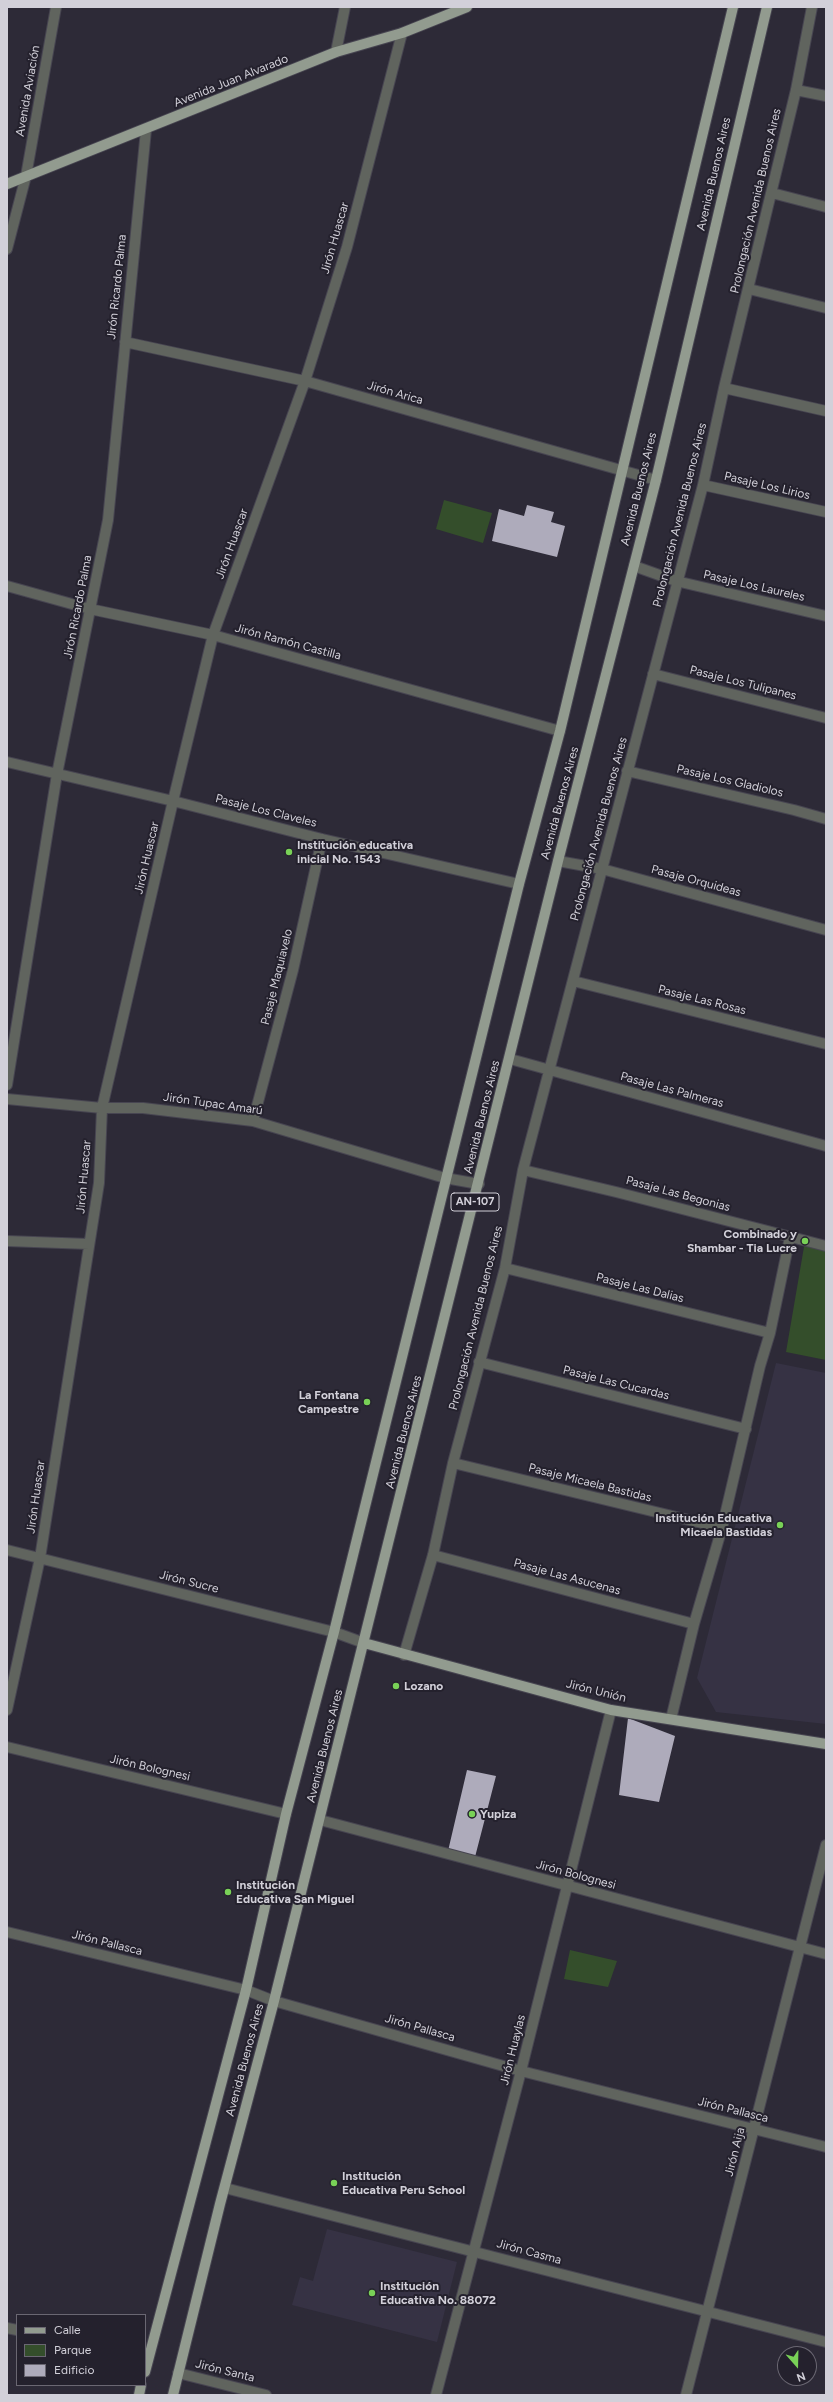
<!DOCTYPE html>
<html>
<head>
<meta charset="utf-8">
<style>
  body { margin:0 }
  #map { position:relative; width:833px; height:2402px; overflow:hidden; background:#2d2a37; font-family:Figtree,sans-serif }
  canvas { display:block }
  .frame { position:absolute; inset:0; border:8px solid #d2d0d9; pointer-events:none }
  .legend { position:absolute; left:16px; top:2314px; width:130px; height:72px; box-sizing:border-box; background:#24212d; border:1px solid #6a6772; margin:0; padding:5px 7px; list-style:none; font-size:12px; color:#d2d0d9 }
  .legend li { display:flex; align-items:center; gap:8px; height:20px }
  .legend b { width:20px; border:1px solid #6a6772 }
  .north { position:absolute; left:777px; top:2346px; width:40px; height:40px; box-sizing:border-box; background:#24212d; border:1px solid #6a6772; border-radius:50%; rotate:160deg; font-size:11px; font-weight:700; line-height:16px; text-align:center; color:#d2d0d9 }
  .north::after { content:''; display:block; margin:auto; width:14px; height:18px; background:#79d157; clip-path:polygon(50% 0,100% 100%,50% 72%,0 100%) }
</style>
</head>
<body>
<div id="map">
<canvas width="833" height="2402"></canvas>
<div class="frame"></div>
<ul class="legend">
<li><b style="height:5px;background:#929b8f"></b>Calle</li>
<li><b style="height:11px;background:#344e2b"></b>Parque</li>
<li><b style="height:11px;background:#aeabbb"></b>Edificio</li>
</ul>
<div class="north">N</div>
</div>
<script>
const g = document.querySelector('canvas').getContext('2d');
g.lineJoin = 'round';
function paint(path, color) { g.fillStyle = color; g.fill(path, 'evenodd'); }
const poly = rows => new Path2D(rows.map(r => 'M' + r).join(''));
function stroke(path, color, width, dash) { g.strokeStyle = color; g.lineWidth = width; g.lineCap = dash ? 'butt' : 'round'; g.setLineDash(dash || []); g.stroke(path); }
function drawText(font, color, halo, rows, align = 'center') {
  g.font = font + ' Figtree,sans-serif'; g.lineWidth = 4; g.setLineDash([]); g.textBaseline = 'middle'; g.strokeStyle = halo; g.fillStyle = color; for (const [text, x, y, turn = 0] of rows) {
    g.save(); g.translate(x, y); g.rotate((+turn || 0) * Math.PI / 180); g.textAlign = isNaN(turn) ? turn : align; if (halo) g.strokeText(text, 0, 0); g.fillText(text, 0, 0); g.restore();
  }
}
paint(poly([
  [776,1363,826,1373,826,1724,716,1712,697,1678],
  [327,2229,457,2262,437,2342,292,2305,300,2277,313,2281]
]), '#363244');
paint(poly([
  [444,500,492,513,483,543,436,529],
  [805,1241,826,1249,826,1360,786,1352],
  [570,1950,617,1961,608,1987,564,1979]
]), '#344e2b');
paint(poly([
  [527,505,554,512,551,522,565,526,557,557,492,541,499,509,524,516],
  [628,1718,675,1736,659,1802,619,1795],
  [467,1770,496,1776,475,1857,448,1851]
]), '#aeabbb');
const minor = poly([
  [336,52,345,7],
  [796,90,826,96],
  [772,193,826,207],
  [7,249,26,176,56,7],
  [749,289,826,308],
  [125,342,305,381,656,480],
  [724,388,826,411],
  [703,485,826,512],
  [634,566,676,581,826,616],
  [7,586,90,609,213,635,560,731],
  [653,674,826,718],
  [7,762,173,801,322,839,519,884],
  [627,771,794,810,826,819],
  [558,861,602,869,826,930],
  [573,981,826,1044],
  [510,1059,826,1146],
  [7,1085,57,774,108,520,146,130],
  [7,1099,102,1108,143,1108,253,1121,445,1178,479,1184],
  [253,1121,293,970,322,839],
  [523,1170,616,1192,826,1246],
  [7,1241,89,1244],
  [505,1268,770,1333],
  [479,1362,746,1429],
  [453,1463,722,1528],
  [7,1550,334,1632,364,1643],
  [433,1555,694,1624],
  [404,1655,433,1555,453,1463,505,1268,523,1170,703,485,724,388,796,90,812,7],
  [7,1710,40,1558,99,1183,102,1108,173,801,213,635,305,381,347,247,402,33],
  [671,1719,694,1624,722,1528,760,1366,770,1333,790,1237],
  [7,1747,286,1814],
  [320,1820,826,1954],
  [7,1932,246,1990,274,2001,521,2071,826,2147],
  [225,2188,826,2342],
  [7,2328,17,2330],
  [178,2373,266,2395],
  [436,2395,521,2071,611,1710],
  [686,2395,826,1845]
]);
const major = poly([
  [7,184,336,52,402,33,467,7],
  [364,1643,611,1710,826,1744],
  [145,2372,246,1990,286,1814,334,1632,519,884,560,731,733,7],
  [139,2395,141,2385],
  [173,2395,220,2204,274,2001,558,861,656,480,767,7]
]);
stroke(minor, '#474551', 12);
stroke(major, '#474551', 12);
stroke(minor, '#60645e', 10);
stroke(major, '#929b8f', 10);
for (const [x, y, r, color] of [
  [289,852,4,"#79d157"],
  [805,1241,4,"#79d157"],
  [367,1402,4,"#79d157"],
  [780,1525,4,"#79d157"],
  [396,1686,4,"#79d157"],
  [472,1814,4,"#79d157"],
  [228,1892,4,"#79d157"],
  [334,2183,4,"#79d157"],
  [372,2293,4,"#79d157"]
]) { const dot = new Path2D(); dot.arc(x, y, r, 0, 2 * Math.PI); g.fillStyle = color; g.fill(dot); stroke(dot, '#24212d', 1.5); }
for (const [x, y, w] of [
  [475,1202,48]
]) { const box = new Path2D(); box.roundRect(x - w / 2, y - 9, w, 18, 3); g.fillStyle = '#24212d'; g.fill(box); stroke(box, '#d2d0d9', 1); }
drawText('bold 11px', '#d2d0d9', null, [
  ["AN-107",475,1202]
]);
drawText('12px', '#d2d0d9', '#24212d', [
  ["Avenida Juan Alvarado",231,81,-22],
  ["Avenida Aviación",28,91,-80],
  ["Avenida Buenos Aires",714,174,-77],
  ["Prolongación Avenida Buenos Aires",756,201,-77],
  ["Jirón Huascar",335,238,-74],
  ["Jirón Ricardo Palma",117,287,-84],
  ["Jirón Arica",395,393,16],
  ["Pasaje Los Lirios",767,486,13],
  ["Avenida Buenos Aires",639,489,-76],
  ["Prolongación Avenida Buenos Aires",680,515,-76],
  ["Jirón Huascar",232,544,-70],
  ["Pasaje Los Laureles",754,586,13],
  ["Jirón Ricardo Palma",78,607,-79],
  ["Jirón Ramón Castilla",288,642,15],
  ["Pasaje Los Tulipanes",743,683,14],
  ["Pasaje Los Gladiolos",730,781,13],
  ["Avenida Buenos Aires",560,803,-75],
  ["Pasaje Los Claveles",266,811,14],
  ["Prolongación Avenida Buenos Aires",599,829,-75],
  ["Jirón Huascar",147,858,-77],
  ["Pasaje Orquideas",696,881,15],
  ["Pasaje Maquiavelo",277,977,-76],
  ["Pasaje Las Rosas",702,1000,14],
  ["Pasaje Las Palmeras",672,1090,15],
  ["Jirón Tupac Amarú",213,1104,8],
  ["Avenida Buenos Aires",482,1117,-76],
  ["Jirón Huascar",84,1177,-85],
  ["Pasaje Las Begonias",678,1194,15],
  ["Pasaje Las Dalias",640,1288,14],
  ["Prolongación Avenida Buenos Aires",476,1318,-76],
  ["Pasaje Las Cucardas",616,1383,14],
  ["Avenida Buenos Aires",404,1432,-76],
  ["Pasaje Micaela Bastidas",590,1483,14],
  ["Jirón Huascar",36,1497,-82],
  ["Pasaje Las Asucenas",567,1577,15],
  ["Jirón Sucre",189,1582,14],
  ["Jirón Unión",596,1691,14],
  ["Avenida Buenos Aires",325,1746,-76],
  ["Jirón Bolognesi",150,1768,13],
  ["Jirón Bolognesi",576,1875,15],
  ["Jirón Pallasca",107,1943,14],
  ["Jirón Pallasca",420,2028,16],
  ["Jirón Huaylas",513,2050,-76],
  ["Avenida Buenos Aires",245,2060,-75],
  ["Jirón Pallasca",733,2110,14],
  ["Jirón Aija",735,2152,-76],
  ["Jirón Casma",529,2252,15],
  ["Jirón Santa",225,2371,14]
]);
drawText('bold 12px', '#d2d0d9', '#24212d', [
  ["Institución educativa",297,845],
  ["inicial No. 1543",297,859],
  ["Combinado y",797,1234,"right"],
  ["Shambar - Tia Lucre",797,1248,"right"],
  ["La Fontana",359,1395,"right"],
  ["Campestre",359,1409,"right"],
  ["Institución Educativa",772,1518,"right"],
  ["Micaela Bastidas",772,1532,"right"],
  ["Lozano",404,1686],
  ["Yupiza",480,1814],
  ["Institución",236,1885],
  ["Educativa San Miguel",236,1899],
  ["Institución",342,2176],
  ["Educativa Peru School",342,2190],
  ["Institución",380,2286],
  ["Educativa No. 88072",380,2300]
], 'left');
</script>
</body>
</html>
